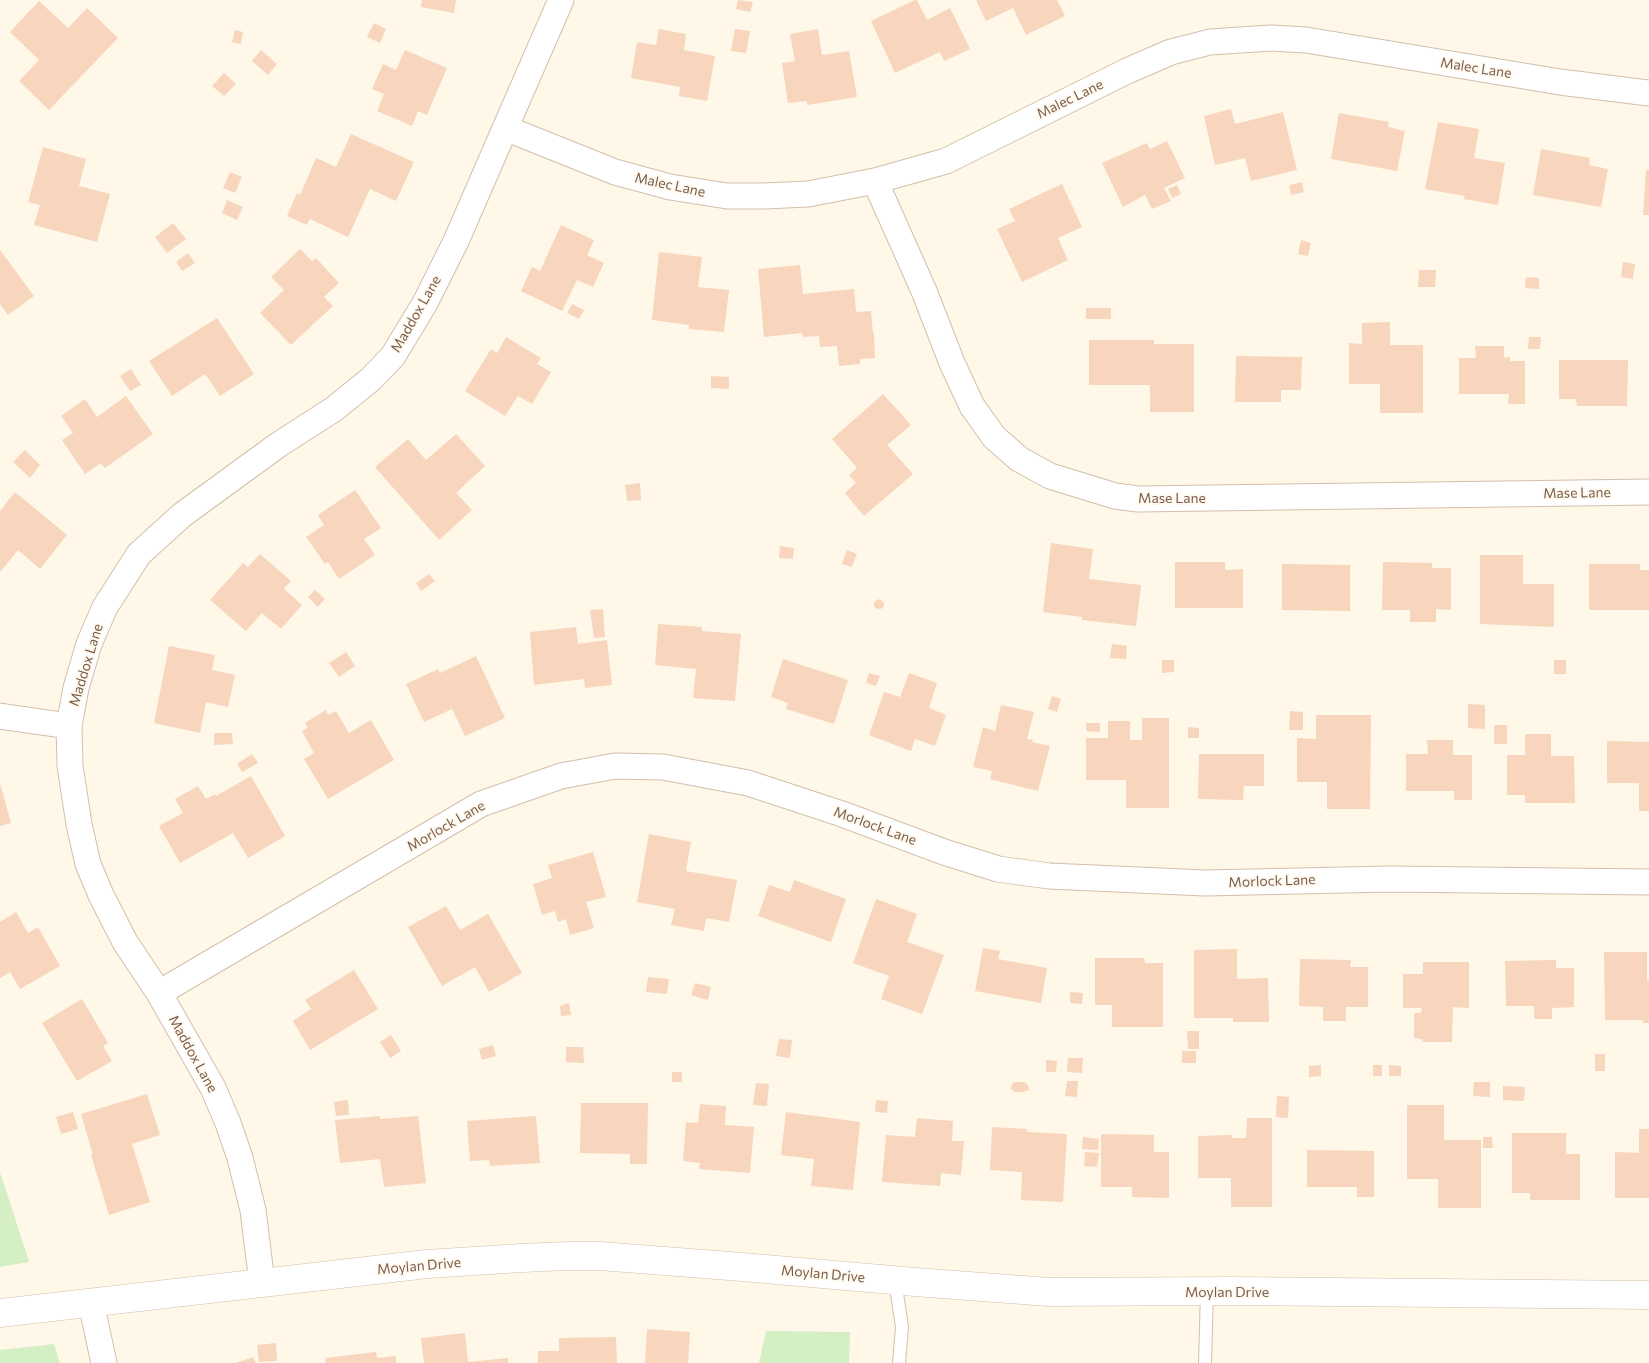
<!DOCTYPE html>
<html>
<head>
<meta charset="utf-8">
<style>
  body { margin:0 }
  canvas { display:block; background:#fff7e8 }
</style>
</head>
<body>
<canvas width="1649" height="1363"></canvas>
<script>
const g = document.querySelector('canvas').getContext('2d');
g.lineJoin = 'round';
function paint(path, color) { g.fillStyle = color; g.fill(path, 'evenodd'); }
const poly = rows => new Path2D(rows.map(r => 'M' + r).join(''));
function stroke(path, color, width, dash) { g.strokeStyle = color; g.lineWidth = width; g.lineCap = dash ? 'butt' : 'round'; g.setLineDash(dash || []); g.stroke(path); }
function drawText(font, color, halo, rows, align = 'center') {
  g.font = font + ' Commissioner,sans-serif'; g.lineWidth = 4; g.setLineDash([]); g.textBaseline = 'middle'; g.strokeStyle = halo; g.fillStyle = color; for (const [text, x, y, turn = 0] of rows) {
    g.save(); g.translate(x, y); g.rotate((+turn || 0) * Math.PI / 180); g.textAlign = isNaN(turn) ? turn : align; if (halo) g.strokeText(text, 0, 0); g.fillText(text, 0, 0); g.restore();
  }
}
paint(poly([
  [0,1173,7,1193,29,1262,0,1267],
  [766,1331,850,1332,849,1363,759,1363],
  [54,1344,60,1363,0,1363,0,1350]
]), '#d4efc4');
paint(poly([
  [422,0,456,0,454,13,421,7],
  [738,0,753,2,750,12,736,9],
  [915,0,917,0,927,20,950,8,970,49,944,61,940,52,895,73,871,21],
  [976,0,1057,0,1065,16,1026,35,1013,8,986,21],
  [39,1,68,28,87,8,118,38,49,110,19,81,39,60,10,32],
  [374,23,386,29,380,43,367,37],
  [659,29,686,34,684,50,715,56,707,101,679,96,680,87,631,78,637,42,656,45],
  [735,29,750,31,746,53,731,51],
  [818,29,822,55,849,51,857,97,807,105,807,101,788,103,782,63,795,61,790,34],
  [235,30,243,32,241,44,232,42],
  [261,50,277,64,268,75,252,61],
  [405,50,447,68,427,115,418,111,412,126,377,111,384,94,372,89,383,64,396,70],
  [224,73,236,84,224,96,212,86],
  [1231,109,1235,124,1283,112,1297,170,1251,181,1245,158,1215,165,1204,116],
  [1339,113,1389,122,1388,127,1405,131,1397,171,1331,159],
  [1438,122,1479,129,1474,158,1505,163,1498,205,1464,199,1465,196,1425,189],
  [351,134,414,162,396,201,370,189,348,237,310,219,307,225,287,216,297,193,300,195,316,158,336,167],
  [1167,141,1185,178,1164,188,1171,201,1152,209,1145,195,1123,207,1102,163,1147,143,1150,149],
  [43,147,86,159,79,186,110,194,97,242,34,225,40,205,28,202],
  [1541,149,1590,158,1589,165,1608,169,1601,207,1533,195],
  [1646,170,1649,170,1649,215,1643,215],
  [230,172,242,177,235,193,223,188],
  [1302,182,1304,192,1291,195,1289,185],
  [1062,184,1082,227,1058,238,1068,260,1022,282,997,229,1015,221,1009,209],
  [1177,185,1181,194,1172,198,1168,189],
  [227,200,243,207,237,220,222,213],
  [173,223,186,239,167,253,155,237],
  [561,225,594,240,587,255,604,263,593,287,577,280,562,311,521,291,532,267,540,271],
  [1301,240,1311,243,1308,256,1298,254],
  [300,249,312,261,316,258,339,283,324,297,333,306,291,345,260,313,284,290,271,277],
  [0,250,34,296,8,315,0,304],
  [659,252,702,257,698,287,729,290,724,332,689,329,689,325,652,320],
  [188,253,195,263,182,271,176,262],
  [1623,262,1635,264,1633,279,1621,277],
  [800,265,803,294,854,289,856,312,871,311,873,333,874,333,875,358,860,359,860,364,839,366,837,346,820,347,819,336,803,337,802,333,764,337,758,269],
  [1419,270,1436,270,1435,287,1418,287],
  [1526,277,1539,278,1539,289,1525,288],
  [572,304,584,310,579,319,567,313],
  [1086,308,1111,308,1111,319,1086,319],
  [217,318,254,374,220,396,205,374,172,396,149,361],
  [1390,322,1390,345,1423,345,1423,413,1380,413,1380,384,1349,384,1349,343,1362,344,1362,323],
  [506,337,541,358,537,364,551,372,532,404,518,396,505,416,465,391,491,349,497,353],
  [1529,337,1541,337,1540,349,1528,349],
  [1089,340,1154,340,1154,344,1194,344,1194,412,1150,412,1150,385,1089,385],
  [1475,346,1504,346,1504,358,1510,357,1510,361,1525,361,1525,404,1508,404,1509,394,1459,394,1459,358,1476,358],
  [1236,356,1302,357,1301,390,1281,390,1281,402,1235,402],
  [1559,360,1628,360,1627,406,1577,406,1576,399,1559,399],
  [131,369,141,385,130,391,120,376],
  [711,376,729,377,729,389,711,388],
  [883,394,911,425,887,445,913,474,864,516,845,493,856,483,849,475,857,468,832,439],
  [126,396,153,434,105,468,101,463,85,474,62,440,73,433,61,416,85,399,97,417],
  [456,434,485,466,456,493,472,510,439,540,375,467,408,439,426,460],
  [25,450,40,465,30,478,13,462],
  [640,483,641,500,627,501,625,485],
  [355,490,381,528,364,539,375,555,339,579,328,562,325,564,306,537,324,525,318,515],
  [15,492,67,535,40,569,18,550,0,572,0,511],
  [1051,543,1093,549,1089,579,1141,585,1136,626,1082,620,1082,617,1043,612],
  [780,546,794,548,793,559,779,558],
  [847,550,857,554,852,567,842,564],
  [260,554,291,581,284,589,302,605,281,629,262,613,246,631,210,600,243,563,248,567],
  [1480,555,1523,555,1523,584,1554,584,1554,627,1480,624],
  [1175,562,1225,562,1225,570,1243,569,1243,608,1175,608],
  [1383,562,1432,563,1432,568,1451,568,1451,610,1436,609,1436,622,1410,622,1410,610,1382,610],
  [1282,564,1350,565,1350,611,1282,610],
  [1589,564,1640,564,1640,570,1649,570,1649,610,1589,610],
  [429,574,435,581,421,591,416,583],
  [315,590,325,599,318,607,308,597],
  [880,599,884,603,883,608,880,609,875,608,874,604,875,601],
  [603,609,605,637,594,638,590,610],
  [658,624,702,627,702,631,741,634,735,701,693,698,696,669,655,665],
  [576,627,578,644,607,640,612,685,585,688,584,679,534,685,530,632],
  [1112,644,1127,646,1126,659,1110,658],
  [169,646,215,655,212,670,235,675,228,707,206,702,200,733,154,723],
  [346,652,355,666,339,677,329,663],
  [476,656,505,718,465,736,452,709,424,722,406,684,438,669,440,673],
  [783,659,848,680,834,724,786,709,788,703,771,697],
  [1162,660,1174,660,1174,672,1162,673],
  [1554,660,1566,660,1566,674,1554,674],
  [869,673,880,676,876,686,866,683],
  [909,673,937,683,929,708,946,715,935,746,915,739,911,751,869,735,884,692,900,697],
  [1052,696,1061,699,1057,712,1048,709],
  [1468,704,1485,705,1485,729,1468,728],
  [1001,705,1034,712,1027,739,1033,740,1032,742,1050,746,1038,791,990,779,992,771,973,767,983,727,995,731],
  [326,710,328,715,336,711,349,733,371,720,394,760,328,799,304,759,314,753,302,731,308,728,305,723],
  [1290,711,1303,712,1303,730,1289,730],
  [1316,715,1371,715,1370,809,1327,809,1327,782,1297,782,1297,738,1316,739],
  [1142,718,1169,718,1169,808,1126,808,1126,780,1086,780,1086,738,1108,738,1108,721,1130,721,1130,740,1142,740],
  [1086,723,1100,723,1100,732,1086,731],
  [1494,725,1507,725,1507,744,1494,744],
  [1188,727,1199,728,1199,738,1188,738],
  [214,733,232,733,233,744,214,745],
  [1525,734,1551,734,1551,756,1574,756,1575,803,1525,803,1525,795,1507,795,1507,755,1525,755],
  [1427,740,1453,740,1453,755,1472,755,1472,800,1454,800,1454,791,1406,791,1406,754,1428,754],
  [1607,741,1649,742,1649,811,1639,811,1639,783,1607,783],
  [252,754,258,763,242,772,237,764],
  [1199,754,1264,754,1264,786,1244,786,1243,800,1198,799],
  [251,776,285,836,248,858,233,833,180,863,159,826,183,813,175,799,198,786,206,799,215,794,216,796],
  [0,783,11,823,0,826],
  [649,834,691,842,686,871,737,880,729,922,706,918,704,931,671,925,675,909,637,902],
  [593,852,606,897,586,902,594,928,570,935,566,919,558,922,555,911,542,915,533,884,552,878,548,865],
  [794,880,846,899,831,942,758,916,769,885,790,892],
  [876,899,917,914,907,942,944,955,922,1014,881,999,889,976,853,963],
  [446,906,460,930,488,914,522,973,489,992,475,967,442,986,408,927],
  [16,912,28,933,38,927,60,966,20,989,10,972,0,978,0,922],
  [983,948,1000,951,998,959,1047,968,1041,1003,975,991],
  [1237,949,1237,979,1268,978,1269,1022,1233,1022,1233,1018,1194,1018,1194,950],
  [1604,952,1647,952,1647,980,1649,981,1649,1023,1643,1023,1643,1020,1605,1020],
  [1095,958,1144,958,1145,963,1163,963,1163,1027,1112,1027,1112,1005,1095,1005],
  [1300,959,1351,960,1350,967,1368,967,1368,1007,1346,1007,1346,1021,1323,1021,1323,1007,1299,1006],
  [1556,960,1556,968,1574,968,1574,1007,1552,1008,1552,1019,1534,1019,1534,1006,1506,1006,1505,961],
  [1423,962,1469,962,1469,1008,1453,1007,1452,1042,1423,1042,1422,1039,1414,1038,1414,1013,1421,1013,1422,1008,1403,1008,1403,974,1423,974],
  [354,970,378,1009,310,1050,293,1021,311,1009,305,1000],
  [648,977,669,979,667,994,646,992],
  [695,983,711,987,708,1000,691,995],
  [1070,992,1083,993,1082,1004,1070,1003],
  [82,999,108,1043,103,1046,112,1061,77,1081,42,1023],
  [569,1003,571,1015,561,1016,560,1006],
  [1187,1031,1199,1031,1199,1049,1188,1049],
  [391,1035,401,1051,390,1058,380,1042],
  [779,1039,792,1040,790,1058,776,1056],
  [493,1045,496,1056,482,1060,479,1049],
  [566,1047,583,1047,584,1063,566,1062],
  [1182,1051,1196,1051,1196,1063,1182,1063],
  [1595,1054,1605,1054,1605,1071,1595,1071],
  [1068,1058,1083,1058,1082,1073,1067,1072],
  [1046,1060,1057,1061,1056,1072,1046,1072],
  [1321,1065,1321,1076,1309,1077,1309,1066],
  [1373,1065,1382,1065,1382,1076,1373,1076],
  [1389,1065,1401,1066,1401,1076,1389,1076],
  [672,1072,682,1072,682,1082,672,1082],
  [1067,1081,1078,1081,1077,1097,1065,1096],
  [1014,1082,1024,1082,1028,1085,1029,1090,1023,1092,1015,1092,1011,1089,1011,1086],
  [1474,1082,1490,1082,1490,1097,1473,1096],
  [756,1083,769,1084,767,1106,753,1105],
  [1503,1086,1525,1087,1524,1101,1503,1100],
  [147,1094,160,1135,132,1144,150,1202,109,1215,91,1155,93,1155,81,1114],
  [1277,1096,1289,1097,1288,1118,1276,1117],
  [348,1100,349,1115,336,1116,334,1102],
  [876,1100,888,1101,887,1113,875,1112],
  [581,1103,648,1103,647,1164,630,1164,630,1154,580,1153],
  [700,1104,726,1106,725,1125,754,1127,750,1173,699,1169,700,1163,683,1161,686,1122,698,1123],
  [1407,1105,1444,1105,1444,1140,1481,1140,1481,1208,1438,1208,1438,1179,1407,1179],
  [73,1112,78,1129,61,1134,56,1117],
  [786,1112,860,1122,853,1190,811,1186,814,1159,781,1155],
  [380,1116,380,1119,418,1116,426,1183,384,1187,380,1159,340,1163,335,1120],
  [536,1116,540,1163,490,1166,489,1160,470,1161,467,1121],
  [917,1118,953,1121,952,1141,964,1141,961,1175,941,1173,940,1186,882,1182,886,1135,915,1137],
  [1247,1118,1272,1118,1272,1207,1231,1207,1231,1178,1198,1178,1198,1136,1232,1135,1232,1138,1246,1138],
  [992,1127,1027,1129,1027,1132,1067,1134,1063,1202,1021,1200,1022,1172,990,1170],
  [1639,1129,1649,1129,1649,1198,1615,1198,1615,1152,1639,1153],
  [1512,1133,1566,1133,1566,1154,1580,1154,1580,1200,1530,1200,1530,1193,1512,1193],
  [1101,1134,1154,1135,1154,1152,1169,1152,1169,1198,1132,1197,1132,1187,1101,1187],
  [1083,1137,1099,1139,1098,1150,1082,1149],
  [1483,1137,1492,1137,1493,1148,1483,1148],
  [1307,1150,1374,1151,1374,1197,1357,1197,1357,1187,1307,1187],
  [1085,1152,1099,1153,1097,1167,1084,1166],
  [647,1329,690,1332,688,1363,645,1363],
  [465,1333,468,1363,424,1363,421,1338],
  [616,1337,617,1363,538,1363,538,1351,559,1351,559,1338],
  [276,1343,277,1361,259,1362,257,1345],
  [376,1352,377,1358,396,1356,396,1363,326,1363,325,1358],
  [253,1357,256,1363,236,1363],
  [508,1358,508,1363,468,1363,468,1362]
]), '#f7d6bd');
const service = poly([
  [895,1280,902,1327,899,1363],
  [1205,1363,1207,1292]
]);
const minor = poly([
  [505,128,615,172,670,187,727,196,764,196,808,194,875,181,946,161,1127,71,1171,52,1210,42,1271,38,1306,40,1560,82,1649,93],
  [875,181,924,291,952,363,972,406,994,437,1019,459,1050,476,1115,496,1138,499,1649,492],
  [0,716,69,726],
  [159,993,481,804,561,776,615,766,663,767,748,783,842,814,944,852,998,869,1049,876,1205,883,1390,879,1649,882],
  [262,1283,253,1210,240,1158,228,1123,213,1088,159,993,125,942,101,895,88,864,79,824,70,766,69,726,76,688,89,644,105,607,139,554,182,515,278,445,334,409,371,379,393,356,425,303,456,241,561,0],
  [91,1303,104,1363]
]);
const tertiary = poly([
  [0,1313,427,1264,522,1258,567,1256,600,1256,742,1267,915,1282,1049,1292,1230,1291,1649,1295]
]);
stroke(service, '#d3bfac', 14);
stroke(minor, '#d3bfac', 27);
stroke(tertiary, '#d3bfac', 29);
stroke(service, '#fff', 12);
stroke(minor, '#fff', 25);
stroke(tertiary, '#fff', 28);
drawText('14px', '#7d5d48', '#fffaf1', [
  ["Malec Lane",1476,68,9],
  ["Malec Lane",1070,99,-26],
  ["Malec Lane",670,185,12],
  ["Maddox Lane",416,314,-60],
  ["Mase Lane",1577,493,-1],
  ["Mase Lane",1172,498],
  ["Maddox Lane",86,665,-73],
  ["Morlock Lane",446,826,-30],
  ["Morlock Lane",875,826,20],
  ["Morlock Lane",1272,881,-2],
  ["Maddox Lane",193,1054,61],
  ["Moylan Drive",419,1266,-5],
  ["Moylan Drive",823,1274,5],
  ["Moylan Drive",1227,1292]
]);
</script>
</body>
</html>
